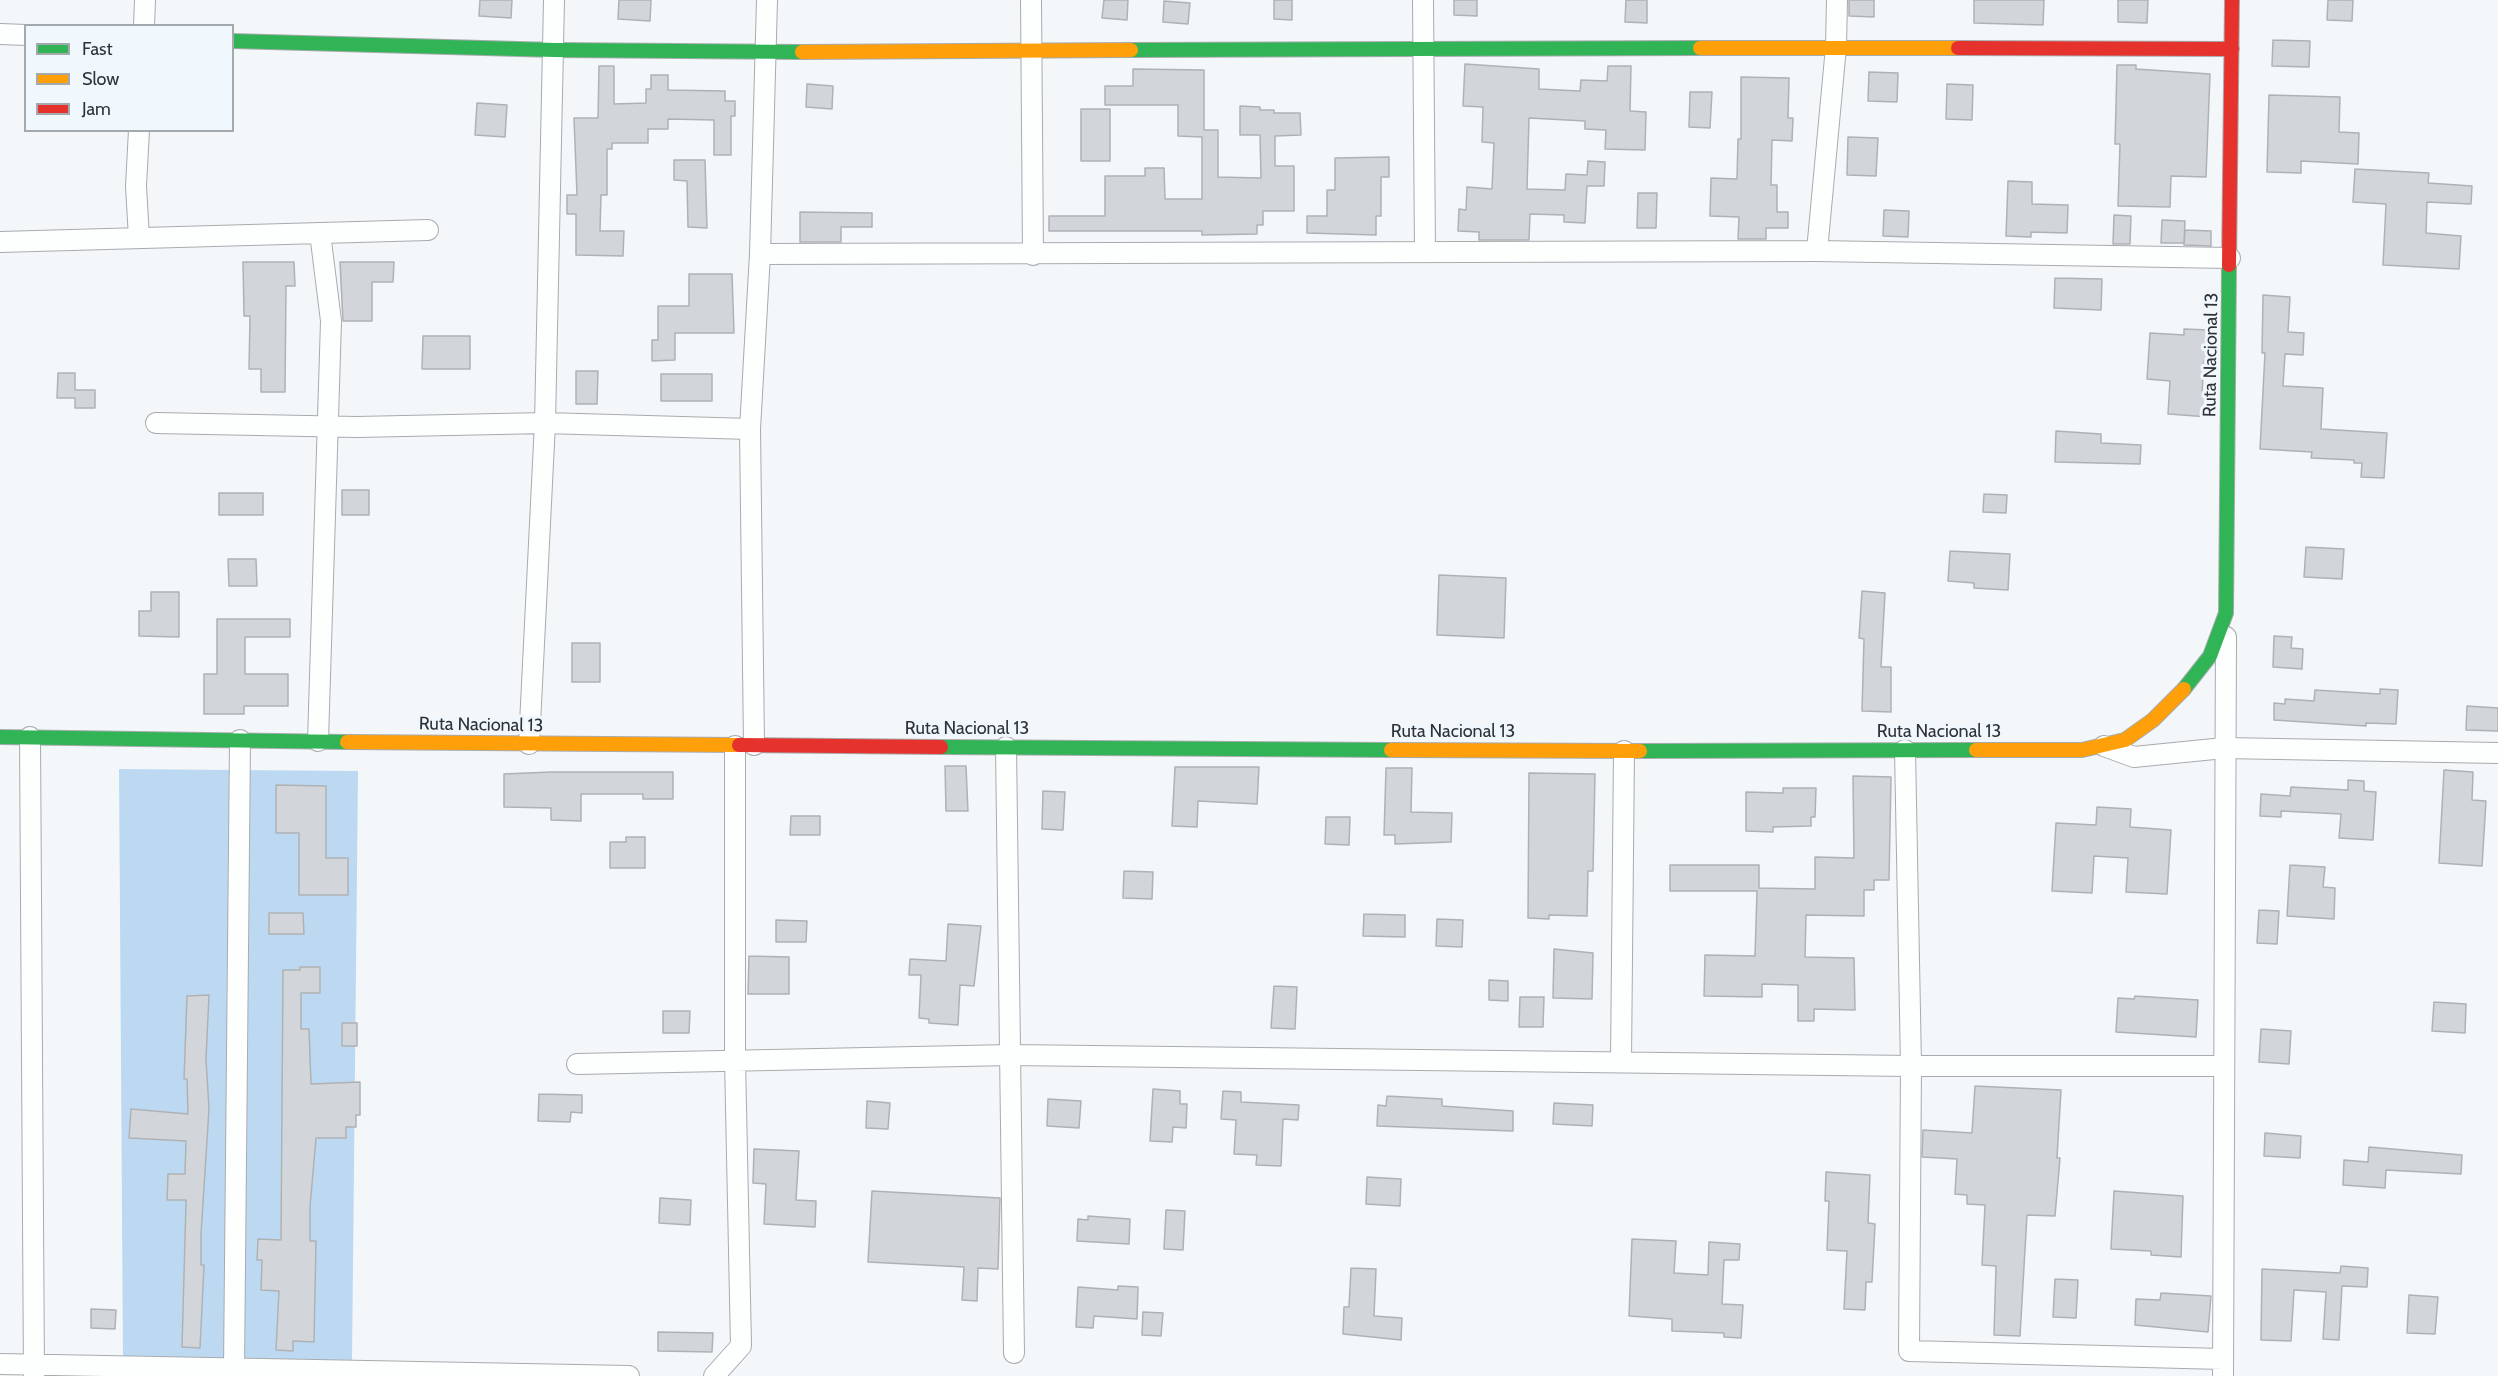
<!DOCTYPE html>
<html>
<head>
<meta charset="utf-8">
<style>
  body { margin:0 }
  #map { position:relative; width:2498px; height:1376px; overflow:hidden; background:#f3f7fa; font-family:Cabin,sans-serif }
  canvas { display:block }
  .legend { position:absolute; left:24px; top:24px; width:210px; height:108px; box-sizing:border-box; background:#f0f7fd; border:2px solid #a3a9ad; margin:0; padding:8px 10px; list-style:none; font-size:18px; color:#2f3336 }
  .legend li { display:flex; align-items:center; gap:12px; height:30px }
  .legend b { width:30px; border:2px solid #a3a9ad }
</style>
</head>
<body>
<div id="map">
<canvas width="2498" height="1376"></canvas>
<ul class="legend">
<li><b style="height:8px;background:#30b455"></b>Fast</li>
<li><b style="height:8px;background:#ff9f0a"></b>Slow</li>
<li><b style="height:8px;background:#e5322d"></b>Jam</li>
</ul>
</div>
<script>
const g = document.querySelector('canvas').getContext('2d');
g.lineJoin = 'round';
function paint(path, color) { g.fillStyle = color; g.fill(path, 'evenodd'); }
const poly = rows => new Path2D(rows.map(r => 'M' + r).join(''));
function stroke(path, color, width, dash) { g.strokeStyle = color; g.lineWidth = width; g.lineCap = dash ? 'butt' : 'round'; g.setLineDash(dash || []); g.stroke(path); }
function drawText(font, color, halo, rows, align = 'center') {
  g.font = font + ' Cabin,sans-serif'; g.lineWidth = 6; g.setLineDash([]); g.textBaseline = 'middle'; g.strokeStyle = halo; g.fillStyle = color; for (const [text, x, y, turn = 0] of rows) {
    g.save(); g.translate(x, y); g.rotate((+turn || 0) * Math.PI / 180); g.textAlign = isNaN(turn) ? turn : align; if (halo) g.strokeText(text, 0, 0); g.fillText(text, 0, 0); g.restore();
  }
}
paint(poly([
  [119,769,358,771,352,1363,123,1363]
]), '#bdd9f2');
const building = poly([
  [480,0,512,0,511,18,479,16,480,0],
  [619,0,651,0,650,21,618,19,619,0],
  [1104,0,1128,0,1127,20,1102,18,1104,0],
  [1274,0,1292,0,1292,20,1274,19,1274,0],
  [1454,0,1477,0,1477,16,1454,15,1454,0],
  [1626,0,1647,0,1647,23,1625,22,1626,0],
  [1849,0,1874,0,1874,17,1849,16,1849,0],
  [1974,0,2044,0,2043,25,1974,23,1974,0],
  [2118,0,2148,0,2147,23,2118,22,2118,0],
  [2328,0,2353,0,2352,21,2327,20,2328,0],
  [1164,1,1190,3,1188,24,1163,22,1164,1],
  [2273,40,2310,41,2309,67,2272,66,2273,40],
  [1465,64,1539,69,1539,89,1580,91,1581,80,1607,81,1608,66,1631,66,1630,111,1646,112,1645,150,1605,149,1606,130,1585,129,1585,121,1529,118,1527,189,1565,190,1566,174,1587,175,1588,161,1605,162,1604,186,1587,186,1585,223,1564,222,1564,215,1530,214,1529,240,1479,240,1479,232,1458,231,1459,209,1466,210,1467,187,1492,189,1494,143,1482,142,1483,107,1463,106,1465,64],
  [2117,65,2136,65,2136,69,2210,74,2206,177,2171,176,2170,207,2118,206,2120,144,2115,144,2117,65],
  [599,66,614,66,614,104,646,103,646,89,651,89,651,75,668,75,668,90,725,91,725,101,735,101,735,116,731,116,731,155,714,155,714,120,668,119,668,129,648,129,648,143,612,143,612,149,607,149,607,195,601,195,600,231,624,231,623,256,576,255,576,214,567,214,567,195,577,195,574,118,598,118,599,66],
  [1133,69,1204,70,1204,130,1218,130,1218,177,1261,178,1260,135,1240,135,1240,106,1260,107,1260,110,1274,110,1274,113,1300,113,1301,135,1275,136,1275,166,1294,166,1294,211,1263,211,1263,225,1257,225,1257,234,1202,235,1202,231,1049,231,1049,216,1105,216,1105,176,1145,176,1145,168,1164,168,1165,199,1202,199,1202,137,1178,136,1178,105,1105,105,1105,86,1133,86,1133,69],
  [1869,72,1898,73,1897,102,1868,101,1869,72],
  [1741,77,1789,78,1788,118,1793,118,1792,141,1772,140,1771,185,1777,185,1777,212,1788,212,1788,228,1766,228,1766,239,1738,239,1739,217,1710,216,1711,178,1737,179,1738,139,1741,139,1741,77],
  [807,84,833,86,832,109,806,107,807,84],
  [1947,84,1973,85,1972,120,1946,119,1947,84],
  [1690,92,1712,92,1710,128,1689,127,1690,92],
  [2269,95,2340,97,2339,132,2359,133,2358,164,2301,161,2301,173,2267,172,2269,95],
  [477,103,507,105,505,137,475,135,477,103],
  [1081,109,1110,109,1110,161,1081,161,1081,109],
  [1848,137,1878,138,1876,176,1847,175,1848,137],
  [1389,157,1389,177,1381,177,1381,216,1376,216,1376,235,1307,233,1307,216,1327,216,1327,190,1335,190,1335,158,1389,157],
  [674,160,705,160,707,228,688,227,687,181,674,180,674,160],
  [2355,169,2429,173,2428,183,2472,186,2471,204,2427,202,2426,233,2461,236,2459,269,2383,265,2386,204,2353,202,2355,169],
  [2008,181,2032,182,2032,204,2068,205,2067,233,2031,232,2031,237,2006,236,2008,181],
  [1638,193,1657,193,1656,228,1637,228,1638,193],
  [1884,210,1909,211,1908,237,1883,236,1884,210],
  [800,212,872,213,872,227,841,227,841,242,800,242,800,212],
  [2114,215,2131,216,2130,244,2113,244,2114,215],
  [2162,220,2185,221,2184,243,2161,243,2162,220],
  [2185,230,2211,231,2211,246,2184,245,2185,230],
  [243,262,294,262,295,286,286,286,285,392,261,392,261,369,249,369,250,316,244,316,243,262],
  [340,262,394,262,393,282,372,282,372,321,343,321,340,262],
  [689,274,732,274,734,333,675,333,675,360,652,361,652,340,658,340,658,306,689,306,689,274],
  [2055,278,2102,279,2101,310,2054,308,2055,278],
  [2263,295,2290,297,2288,332,2304,333,2303,355,2285,354,2283,386,2323,388,2321,429,2387,433,2384,478,2361,477,2362,463,2354,463,2354,460,2311,458,2312,452,2260,449,2265,353,2262,353,2263,295],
  [2184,329,2209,330,2208,362,2204,361,2202,394,2209,394,2209,417,2168,414,2170,381,2147,379,2150,333,2184,335,2184,329],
  [423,336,470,336,470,369,422,369,423,336],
  [576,371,598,371,597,404,576,404,576,371],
  [58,373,75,373,75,390,95,390,95,408,75,408,75,398,57,398,58,373],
  [661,374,712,374,712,401,661,401,661,374],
  [2056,431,2101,434,2101,443,2141,445,2140,464,2055,462,2056,431],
  [342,490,369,490,369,515,342,515,342,490],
  [219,493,263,493,263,515,219,515,219,493],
  [1984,494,2007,495,2006,513,1983,512,1984,494],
  [2306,547,2344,549,2342,579,2304,577,2306,547],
  [1950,551,2010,554,2008,590,1974,588,1974,583,1948,581,1950,551],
  [228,559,256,559,257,586,229,586,228,559],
  [1439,575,1506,578,1504,638,1437,635,1439,575],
  [1862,591,1885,593,1881,667,1891,667,1891,712,1862,711,1864,639,1859,638,1862,591],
  [151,592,179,592,179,637,139,636,139,611,151,611,151,592],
  [217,619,290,619,290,637,245,637,245,674,288,674,288,706,244,706,244,714,204,714,204,674,217,674,217,619],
  [2274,636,2292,637,2291,648,2303,649,2302,669,2273,667,2274,636],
  [572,643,600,643,600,682,572,682,572,643],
  [2380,689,2398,690,2396,724,2366,723,2366,726,2274,720,2274,703,2285,704,2285,699,2314,701,2315,690,2380,694,2380,689],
  [2467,706,2498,708,2498,731,2466,730,2467,706],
  [945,766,966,766,968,811,946,811,945,766],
  [1175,767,1259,767,1257,804,1198,801,1197,827,1172,826,1175,767],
  [1386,768,1412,768,1411,812,1452,813,1451,842,1395,844,1395,835,1384,835,1386,768],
  [2444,770,2473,772,2472,800,2486,801,2482,866,2439,863,2444,770],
  [551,772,673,772,673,799,643,799,643,794,581,794,581,821,551,820,551,808,504,807,504,774,551,772],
  [1529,773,1595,774,1593,871,1588,871,1587,916,1549,915,1549,919,1528,918,1529,773],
  [1853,776,1891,777,1889,880,1874,880,1874,890,1864,890,1864,916,1806,915,1805,957,1854,958,1855,1010,1814,1009,1814,1021,1798,1021,1798,985,1762,984,1762,997,1704,996,1705,955,1755,956,1757,891,1670,891,1670,865,1759,865,1759,888,1815,889,1815,857,1854,858,1853,776],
  [2348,780,2364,781,2364,791,2376,792,2373,840,2339,838,2341,814,2281,811,2281,817,2260,816,2261,794,2290,796,2291,787,2348,790,2348,780],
  [276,785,326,786,326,858,348,858,348,895,299,895,299,833,276,833,276,785],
  [1783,788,1816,788,1815,817,1811,817,1811,826,1773,827,1773,832,1746,831,1746,792,1783,793,1783,788],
  [1043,791,1065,792,1063,830,1042,829,1043,791],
  [2097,807,2131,809,2130,827,2171,830,2167,894,2126,892,2128,858,2094,856,2092,893,2052,891,2056,823,2096,825,2097,807],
  [791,816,820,816,820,835,790,835,791,816],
  [1326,817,1350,817,1349,845,1325,844,1326,817],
  [626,837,645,837,645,868,610,868,610,842,626,842,626,837],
  [2290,865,2325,867,2323,887,2335,888,2334,919,2287,916,2290,865],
  [1124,871,1153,872,1152,899,1123,898,1124,871],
  [2259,910,2279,911,2277,944,2257,943,2259,910],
  [269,913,303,913,304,934,269,934,269,913],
  [1364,914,1405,915,1405,937,1363,936,1364,914],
  [1437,919,1463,920,1462,947,1436,946,1437,919],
  [776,920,807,921,806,942,776,942,776,920],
  [948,924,981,926,974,986,960,985,958,1025,929,1023,929,1019,919,1018,921,975,909,975,910,959,946,961,948,924],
  [1554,949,1593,953,1592,999,1553,998,1554,949],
  [749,956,789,957,789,994,748,994,749,956],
  [300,967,320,967,320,993,301,993,301,1029,309,1029,311,1084,360,1082,360,1115,356,1115,356,1127,346,1127,346,1138,316,1138,310,1207,310,1241,316,1241,314,1342,293,1341,293,1351,276,1350,279,1291,261,1290,262,1260,257,1260,258,1239,281,1240,283,970,300,970,300,967],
  [1489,980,1508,981,1508,1001,1489,1000,1489,980],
  [1274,986,1297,987,1295,1029,1271,1028,1274,986],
  [209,995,206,1059,209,1109,201,1234,201,1265,204,1265,200,1348,182,1347,186,1203,186,1200,167,1200,168,1174,185,1174,186,1141,129,1138,131,1109,188,1114,187,1079,184,1079,187,996,209,995],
  [2135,996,2198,1000,2196,1037,2116,1032,2118,998,2134,999,2135,996],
  [1520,997,1544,997,1543,1027,1519,1027,1520,997],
  [2434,1002,2466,1004,2465,1033,2432,1031,2434,1002],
  [663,1011,690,1011,689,1033,663,1033,663,1011],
  [342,1023,357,1023,357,1046,342,1046,342,1023],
  [2261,1029,2291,1031,2289,1064,2259,1062,2261,1029],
  [1975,1086,2061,1090,2057,1158,2060,1158,2055,1216,2027,1215,2020,1336,1994,1335,1996,1266,1982,1265,1985,1205,1967,1204,1967,1195,1955,1194,1957,1159,1922,1157,1923,1130,1972,1133,1975,1086],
  [1153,1089,1180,1091,1180,1104,1187,1104,1186,1128,1173,1127,1172,1142,1150,1141,1153,1089],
  [1223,1091,1241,1092,1241,1102,1299,1105,1298,1120,1283,1119,1281,1166,1256,1165,1257,1155,1234,1154,1236,1120,1221,1119,1223,1091],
  [539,1094,582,1095,582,1113,571,1112,570,1122,538,1121,539,1094],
  [1387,1096,1442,1099,1442,1106,1513,1111,1513,1131,1377,1126,1378,1105,1386,1106,1387,1096],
  [1048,1099,1081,1101,1079,1128,1047,1126,1048,1099],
  [867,1101,890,1103,888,1129,866,1128,867,1101],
  [1554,1103,1593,1105,1592,1126,1553,1124,1554,1103],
  [2265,1133,2301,1136,2300,1158,2264,1156,2265,1133],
  [2369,1147,2462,1155,2461,1174,2386,1170,2385,1188,2343,1185,2344,1160,2368,1162,2369,1147],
  [754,1149,799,1151,796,1200,816,1201,815,1227,764,1224,766,1184,753,1183,754,1149],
  [1826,1172,1870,1175,1868,1223,1875,1224,1872,1282,1866,1282,1865,1310,1844,1309,1847,1251,1827,1250,1829,1201,1825,1201,1826,1172],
  [1367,1177,1401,1179,1400,1206,1366,1204,1367,1177],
  [872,1191,1000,1198,998,1269,978,1268,977,1301,962,1300,964,1267,868,1262,872,1191],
  [2114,1191,2183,1196,2181,1257,2151,1255,2151,1251,2111,1249,2114,1191],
  [660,1198,691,1200,690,1225,659,1223,660,1198],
  [1166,1210,1185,1211,1183,1250,1164,1249,1166,1210],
  [1088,1216,1130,1219,1129,1244,1077,1241,1078,1219,1088,1220,1088,1216],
  [1632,1239,1676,1241,1674,1273,1708,1275,1709,1242,1740,1244,1739,1260,1724,1260,1722,1304,1743,1305,1741,1338,1724,1337,1724,1333,1672,1331,1672,1319,1629,1316,1632,1239],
  [2341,1266,2368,1268,2367,1287,2342,1286,2339,1340,2323,1339,2326,1292,2294,1290,2291,1341,2261,1340,2262,1269,2340,1273,2341,1266],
  [1351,1268,1376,1269,1374,1316,1402,1318,1401,1340,1343,1334,1344,1307,1349,1307,1351,1268],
  [2055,1279,2078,1280,2076,1318,2053,1317,2055,1279],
  [1118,1286,1138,1287,1137,1319,1094,1316,1093,1328,1076,1327,1078,1287,1118,1290,1118,1286],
  [2161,1293,2211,1296,2208,1332,2135,1325,2136,1299,2160,1300,2161,1293],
  [2409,1295,2438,1297,2435,1334,2407,1333,2409,1295],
  [91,1309,116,1310,115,1329,91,1328,91,1309],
  [1143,1312,1163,1313,1161,1336,1142,1335,1143,1312],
  [658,1332,713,1333,712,1352,658,1351,658,1332]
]);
paint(building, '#d2d5d9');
stroke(building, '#afb2b5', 1.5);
const street = poly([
  [1031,0,1033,255],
  [1423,0,1425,252],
  [144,26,145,0],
  [0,34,26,35],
  [139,130,136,186,139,238],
  [0,242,428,230],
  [1817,251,1836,47,1837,0],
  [760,254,767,0],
  [156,423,357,427,545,423,750,429],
  [30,737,34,1376],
  [318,741,331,321,320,233],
  [529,744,545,423,554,0],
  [754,745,750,429,760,254,1817,251,2230,258],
  [2104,746,2134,757,2224,748,2498,753],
  [1006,747,1014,1353],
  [1905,750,1911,1066,1909,1351,2223,1359],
  [1621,1061,1624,751],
  [577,1064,1011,1055,1911,1066,2223,1066],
  [0,1364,629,1376],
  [234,1369,240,740],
  [714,1376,741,1346,735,1059,735,746],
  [2223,1376,2226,637]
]);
const fast = poly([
  [232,41,555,50,802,52],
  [1131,50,1700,48],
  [2184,689,2210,656,2226,613,2229,265],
  [0,737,347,742],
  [941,747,1391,750],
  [1640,751,1976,750]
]);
const slow = poly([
  [1700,48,1958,48],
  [802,52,1131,50],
  [347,742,739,745],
  [1391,750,1640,751],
  [1976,750,2082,750,2125,740,2153,720,2184,689]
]);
const jam = poly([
  [1958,48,2232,49],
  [2229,265,2232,0],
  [739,745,941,747]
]);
stroke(street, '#a8abae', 22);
stroke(fast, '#a8abae', 16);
stroke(slow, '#a8abae', 16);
stroke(jam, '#a8abae', 16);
stroke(street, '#fdfefe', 20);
stroke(fast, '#30b455', 14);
stroke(slow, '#ff9f0a', 14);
stroke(jam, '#e5322d', 14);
drawText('18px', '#2f3336', '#f0f7fd', [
  ["Ruta Nacional 13",2211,355,-89],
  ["Ruta Nacional 13",481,725,1],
  ["Ruta Nacional 13",967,729],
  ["Ruta Nacional 13",1453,732],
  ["Ruta Nacional 13",1939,732]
]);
</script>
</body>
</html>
